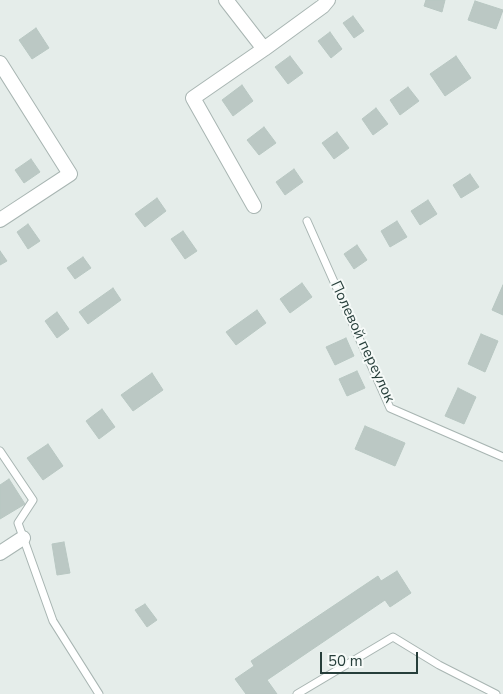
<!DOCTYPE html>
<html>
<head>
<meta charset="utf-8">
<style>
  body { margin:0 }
  #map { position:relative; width:503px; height:694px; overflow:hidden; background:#e5edea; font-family:"Nunito Sans",sans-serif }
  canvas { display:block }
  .scale { position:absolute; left:320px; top:652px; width:98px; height:22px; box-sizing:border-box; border:2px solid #263e3a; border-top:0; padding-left:6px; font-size:15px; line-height:18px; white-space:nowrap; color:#263e3a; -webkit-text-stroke:4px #f6faf8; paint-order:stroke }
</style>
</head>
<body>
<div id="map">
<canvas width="503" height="694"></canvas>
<div class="scale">50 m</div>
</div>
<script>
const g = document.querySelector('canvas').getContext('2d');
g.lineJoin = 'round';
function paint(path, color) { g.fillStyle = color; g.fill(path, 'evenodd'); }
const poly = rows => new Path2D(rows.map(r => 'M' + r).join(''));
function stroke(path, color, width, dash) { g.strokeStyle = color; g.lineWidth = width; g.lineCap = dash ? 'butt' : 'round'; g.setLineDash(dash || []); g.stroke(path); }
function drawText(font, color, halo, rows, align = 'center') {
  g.font = font + ' "Nunito Sans",sans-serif'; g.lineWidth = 4; g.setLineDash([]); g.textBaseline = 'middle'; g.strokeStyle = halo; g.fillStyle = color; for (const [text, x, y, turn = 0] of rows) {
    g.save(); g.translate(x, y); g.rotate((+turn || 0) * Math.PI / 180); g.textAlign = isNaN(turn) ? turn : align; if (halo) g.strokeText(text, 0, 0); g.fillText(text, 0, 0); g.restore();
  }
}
const building = poly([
  [426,0,445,0,442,12,424,6,426,0],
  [475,1,503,10,496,29,468,20,475,1],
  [353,16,364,31,354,38,343,23,353,16],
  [36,28,49,48,32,59,19,40,36,28],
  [330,32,342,49,331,58,318,41,330,32],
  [290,56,303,73,288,84,275,67,290,56],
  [456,56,471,78,445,96,430,74,456,56],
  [242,85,253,101,233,116,222,100,242,85],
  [408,87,419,101,400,115,390,100,408,87],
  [376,108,388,124,373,135,362,119,376,108],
  [264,127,276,143,259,155,247,140,264,127],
  [337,132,349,148,334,159,322,143,337,132],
  [31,159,40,172,24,183,15,170,31,159],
  [294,169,303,182,285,195,276,182,294,169],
  [470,174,479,187,461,198,453,185,470,174],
  [157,198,166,211,145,227,135,214,157,198],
  [428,200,437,214,420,225,411,211,428,200],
  [397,221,407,237,390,247,381,231,397,221],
  [28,224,40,241,28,249,17,232,28,224],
  [183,231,197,251,185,259,171,239,183,231],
  [357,245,367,260,354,269,344,254,357,245],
  [0,251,7,261,0,265,0,251],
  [83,257,91,268,75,279,67,268,83,257],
  [302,283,312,297,290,313,280,299,302,283],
  [503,285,503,315,492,310,503,285],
  [113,288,121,300,88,324,79,312,113,288],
  [257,310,266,323,236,345,226,332,257,310],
  [57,312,69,329,57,338,45,321,57,312],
  [481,334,498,341,485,372,468,364,481,334],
  [346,338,354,356,335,365,326,347,346,338],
  [357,371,365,388,347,396,339,379,357,371],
  [152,373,163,390,133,411,121,395,152,373],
  [458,388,476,397,464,424,445,416,458,388],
  [102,409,115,427,99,439,86,421,102,409],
  [365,426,405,443,395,466,355,449,365,426],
  [48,444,63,466,43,480,27,458,48,444],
  [9,479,25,504,0,519,0,485,9,479],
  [64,542,70,573,57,575,52,544,64,542],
  [397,571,411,593,390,607,385,600,267,680,277,694,246,694,235,679,254,666,251,661,378,576,381,581,397,571],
  [145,604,157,620,147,627,135,610,145,604]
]);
paint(building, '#bbc8c4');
stroke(building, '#b8c7c2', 1);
const service = poly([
  [307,221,390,408,503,457],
  [0,451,33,500,18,523,53,621,99,694],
  [297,694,393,637,439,665,496,694]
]);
const minor = poly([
  [226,0,264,49],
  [0,63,70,174,0,220],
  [254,206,193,98,264,49,323,6,328,0],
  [0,553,23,538]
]);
stroke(service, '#a8b5b2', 9);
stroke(minor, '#a8b5b2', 16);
stroke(service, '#fff', 7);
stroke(minor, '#fff', 14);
drawText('15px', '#263e3a', '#f6faf8', [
  ["Полевой переулок",362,342,65]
]);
</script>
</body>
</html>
